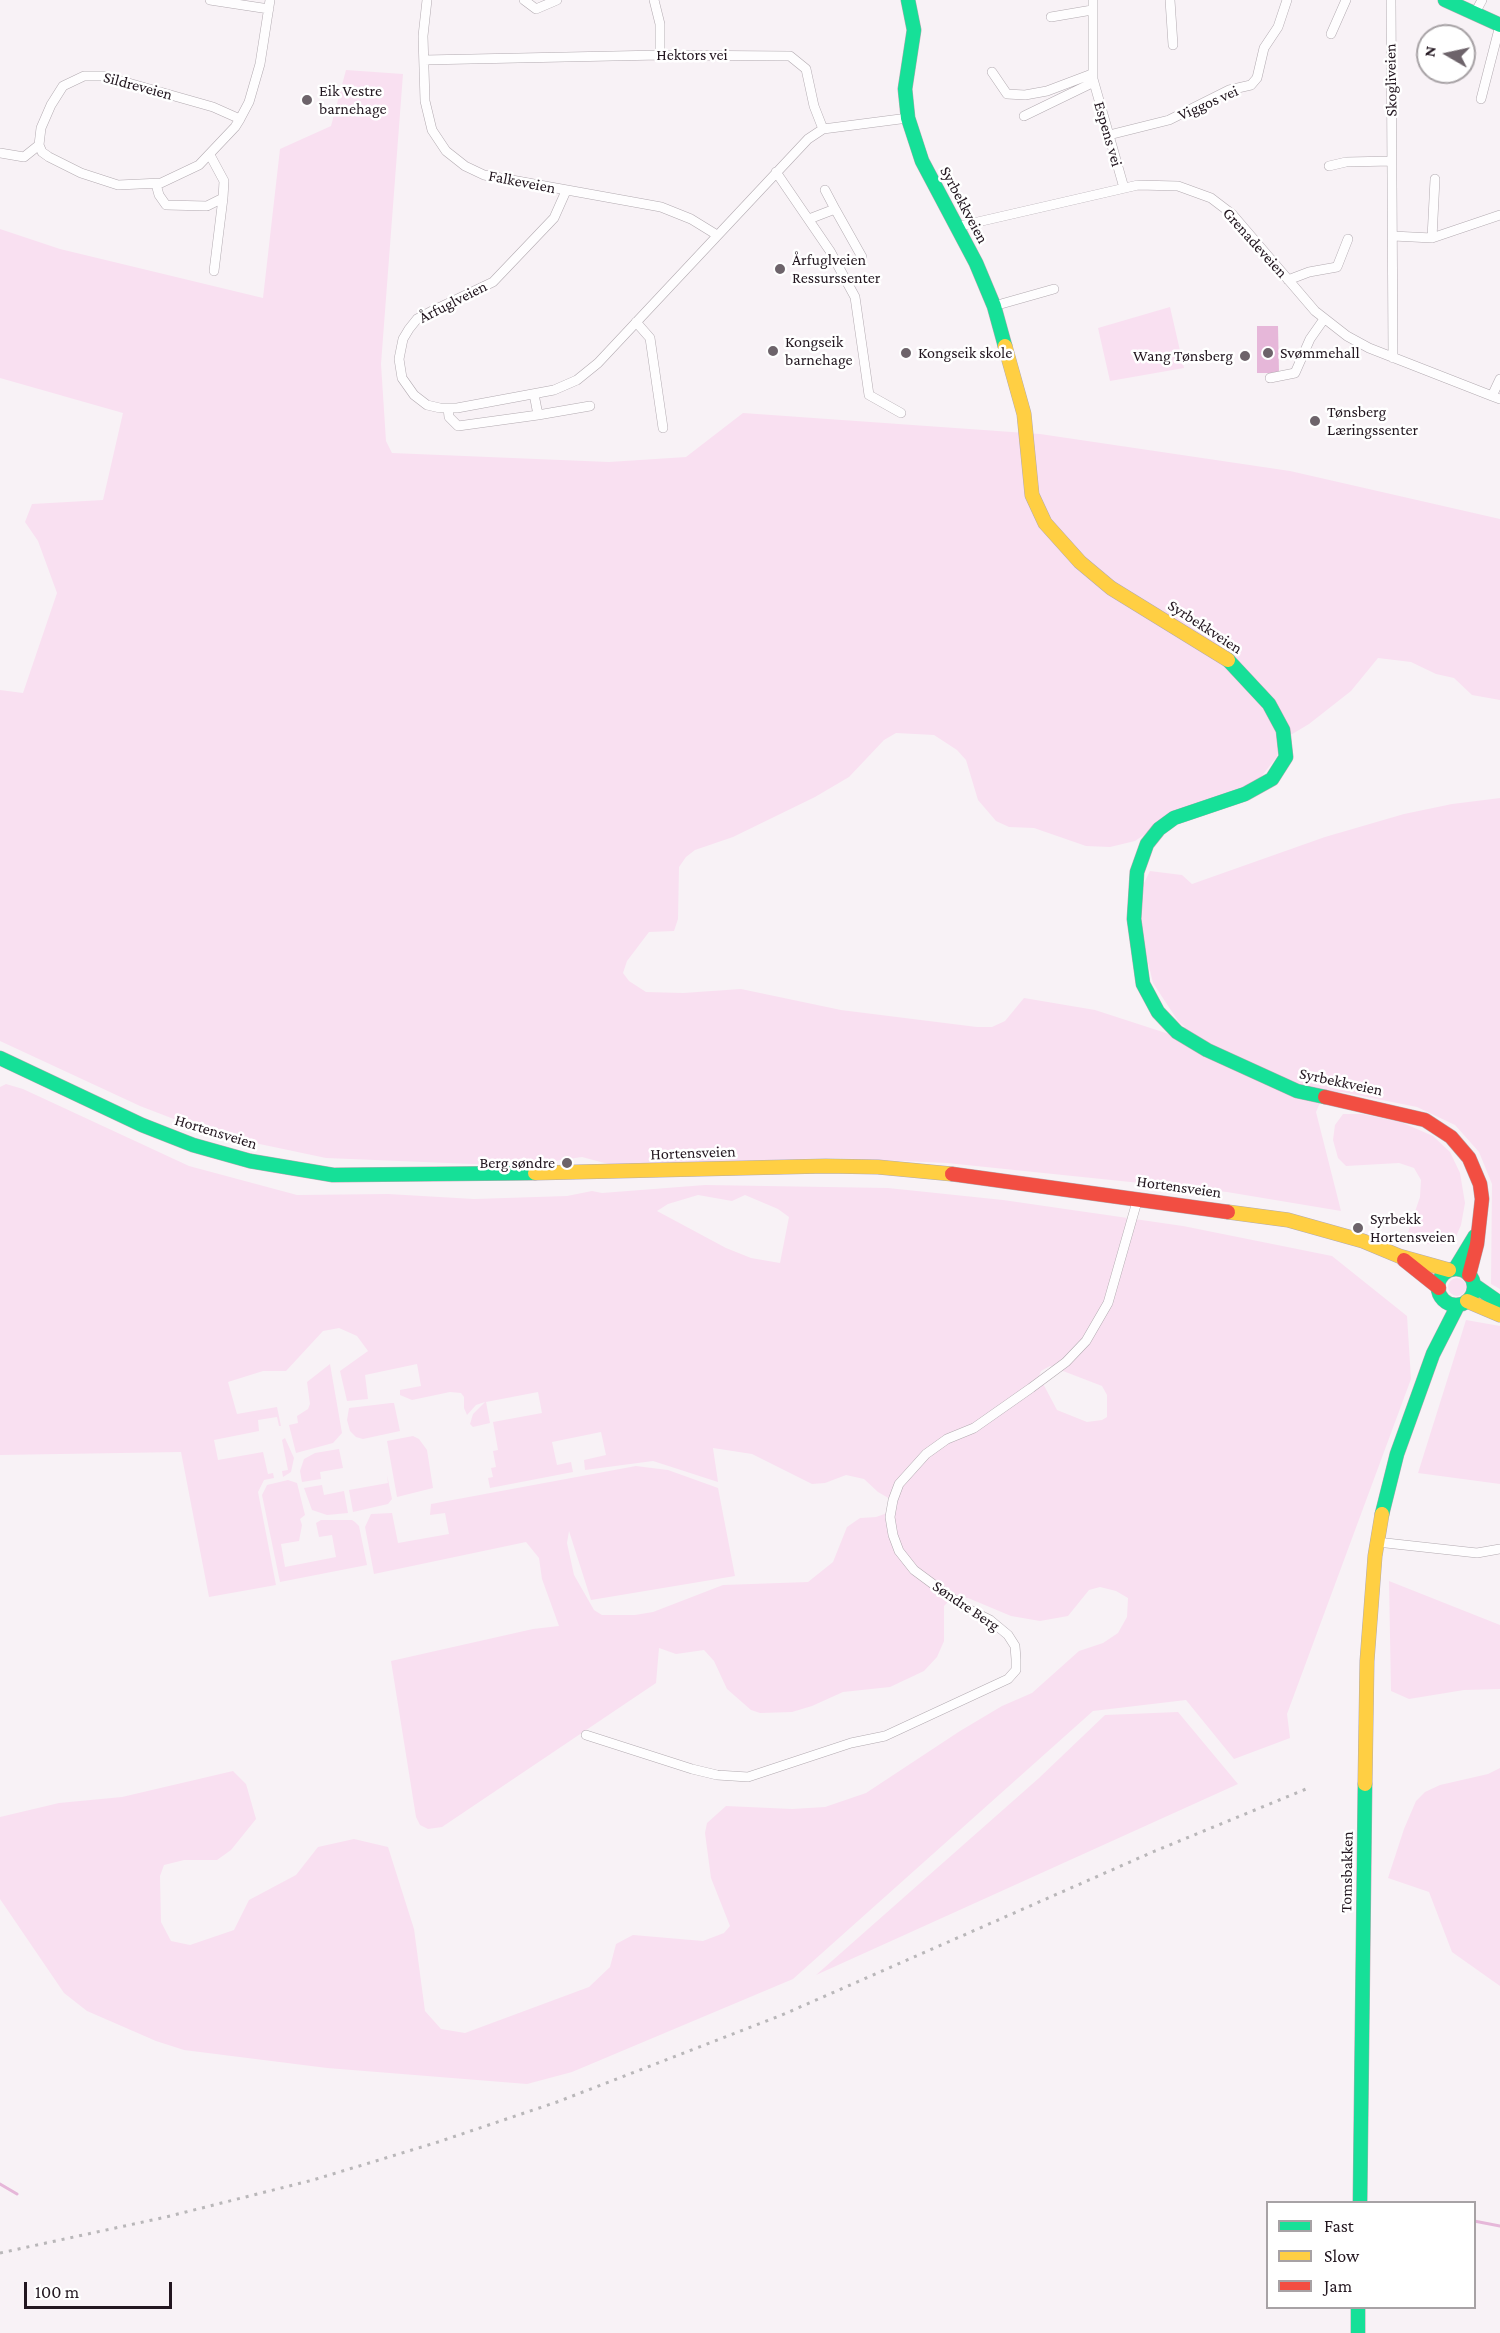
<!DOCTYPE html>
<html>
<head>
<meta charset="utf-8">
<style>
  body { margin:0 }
  #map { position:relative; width:1500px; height:2333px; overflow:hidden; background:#f8f2f6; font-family:"Crimson Pro",serif }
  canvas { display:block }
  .legend { position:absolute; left:1266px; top:2201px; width:210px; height:108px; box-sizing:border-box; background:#fff; border:2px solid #a7a2a5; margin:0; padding:8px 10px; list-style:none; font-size:18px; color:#22161f }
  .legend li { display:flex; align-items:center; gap:12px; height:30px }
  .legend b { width:30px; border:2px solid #a7a2a5 }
  .north { position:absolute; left:1416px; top:24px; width:60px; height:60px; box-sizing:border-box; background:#fff; border:2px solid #a7a2a5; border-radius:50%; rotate:279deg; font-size:16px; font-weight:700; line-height:24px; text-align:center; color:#22161f }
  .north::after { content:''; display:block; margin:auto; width:21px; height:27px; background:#6d636a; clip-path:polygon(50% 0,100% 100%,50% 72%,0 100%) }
  .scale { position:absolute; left:24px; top:2282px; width:148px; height:27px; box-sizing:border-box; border:3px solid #22161f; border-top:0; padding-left:8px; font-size:18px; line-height:21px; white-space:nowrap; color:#22161f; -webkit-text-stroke:4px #fff; paint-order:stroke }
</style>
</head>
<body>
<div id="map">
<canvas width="1500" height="2333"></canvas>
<ul class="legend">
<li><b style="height:8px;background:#16e098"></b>Fast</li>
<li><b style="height:8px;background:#ffcf43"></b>Slow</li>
<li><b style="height:8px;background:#f24e42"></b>Jam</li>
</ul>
<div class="north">N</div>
<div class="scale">100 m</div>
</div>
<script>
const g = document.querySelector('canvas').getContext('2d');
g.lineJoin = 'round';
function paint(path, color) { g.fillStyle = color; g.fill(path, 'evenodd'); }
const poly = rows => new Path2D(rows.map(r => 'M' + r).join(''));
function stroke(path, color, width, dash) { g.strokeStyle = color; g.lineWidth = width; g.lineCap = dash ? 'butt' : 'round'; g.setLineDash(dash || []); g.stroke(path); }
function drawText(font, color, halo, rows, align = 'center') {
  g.font = font + ' "Crimson Pro",serif'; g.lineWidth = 5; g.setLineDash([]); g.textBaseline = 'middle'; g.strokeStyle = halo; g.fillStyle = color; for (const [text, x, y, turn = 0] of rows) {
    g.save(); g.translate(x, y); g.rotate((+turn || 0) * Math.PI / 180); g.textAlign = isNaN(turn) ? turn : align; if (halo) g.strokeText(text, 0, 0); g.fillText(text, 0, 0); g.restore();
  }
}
paint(poly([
  [346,70,403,74,381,364,386,441,392,453,609,462,686,457,743,413,1040,434,1290,471,1500,519,1500,700,1472,695,1454,678,1436,674,1411,662,1378,658,1351,691,1309,724,1279,742,1280,750,1276,758,1257,782,1184,808,1135,841,1110,847,1086,846,1034,828,1009,827,996,821,978,800,966,760,957,750,934,735,896,733,884,740,849,777,815,797,733,837,695,850,686,857,679,867,678,919,674,931,649,932,627,961,623,973,629,981,646,992,683,993,741,989,841,1010,977,1027,992,1027,1005,1021,1024,998,1095,1010,1172,1035,1185,1027,1178,1021,1153,983,1143,942,1140,907,1143,885,1150,871,1182,875,1192,884,1325,837,1404,814,1452,804,1500,798,1500,1289,1491,1284,1492,1184,1479,1152,1455,1125,1417,1107,1342,1092,1323,1096,1316,1112,1341,1211,1227,1192,947,1163,832,1158,612,1165,582,1157,521,1166,326,1158,250,1142,192,1126,140,1106,0,1041,0,690,23,693,57,593,38,541,25,522,32,504,103,500,123,413,0,378,0,229,60,249,263,298,280,149,331,126],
  [1170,307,1184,368,1110,381,1098,328],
  [6,1084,23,1089,189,1166,297,1195,388,1194,474,1199,567,1196,592,1191,602,1193,705,1185,888,1188,1003,1200,1183,1226,1332,1256,1407,1316,1411,1379,1287,1714,1290,1738,1234,1759,1186,1700,1093,1711,793,1979,572,2072,527,2084,327,2068,184,2050,156,2041,87,2011,64,1993,0,1899,0,1817,59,1803,122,1797,233,1771,246,1784,256,1819,231,1850,217,1860,184,1860,164,1865,160,1876,161,1922,171,1941,190,1945,234,1930,249,1900,296,1875,318,1847,354,1839,388,1847,414,1929,425,2011,441,2029,465,2033,589,1987,610,1967,616,1944,633,1935,703,1941,724,1933,730,1926,711,1878,705,1833,707,1823,726,1806,792,1809,825,1807,866,1793,960,1731,1002,1706,1032,1693,1079,1651,1103,1643,1118,1633,1127,1617,1128,1598,1116,1591,1100,1587,1089,1590,1068,1616,1040,1621,1011,1616,968,1598,952,1598,944,1606,944,1641,937,1657,924,1671,890,1687,843,1692,812,1706,792,1712,760,1713,751,1710,727,1689,714,1661,704,1650,676,1654,659,1648,656,1683,442,1827,428,1829,420,1825,416,1817,391,1661,533,1629,559,1626,542,1579,539,1558,526,1542,374,1574,365,1527,371,1514,392,1513,398,1543,449,1534,445,1513,430,1515,431,1504,636,1466,668,1470,718,1488,735,1576,591,1600,569,1531,567,1543,574,1575,594,1610,602,1615,635,1615,653,1612,723,1585,808,1582,833,1562,847,1527,860,1518,876,1517,893,1511,897,1503,878,1492,864,1479,846,1475,825,1483,812,1484,752,1454,713,1448,718,1482,653,1461,585,1470,584,1460,606,1455,601,1432,552,1442,557,1465,571,1462,573,1472,490,1488,488,1478,493,1477,491,1468,496,1467,493,1451,498,1450,493,1422,542,1413,538,1392,486,1402,490,1423,473,1427,470,1424,473,1414,485,1402,476,1405,467,1415,464,1408,464,1397,461,1393,450,1392,412,1400,400,1395,400,1390,421,1386,417,1364,365,1375,368,1399,347,1401,340,1371,368,1351,357,1336,339,1328,323,1331,286,1371,263,1371,228,1382,237,1414,277,1407,281,1426,279,1426,277,1417,258,1420,259,1431,214,1440,218,1460,263,1452,268,1474,273,1473,274,1478,264,1480,258,1492,276,1585,209,1597,181,1452,0,1455,0,1087],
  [698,1195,732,1201,745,1195,778,1209,789,1217,780,1263,751,1258,726,1248,657,1211,668,1204],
  [1050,1366,1102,1386,1107,1395,1107,1417,1102,1420,1087,1422,1057,1410,1039,1376,1041,1371],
  [1343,1114,1362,1114,1401,1122,1433,1136,1450,1152,1460,1173,1465,1203,1461,1225,1455,1239,1444,1245,1426,1244,1407,1235,1420,1197,1421,1180,1414,1168,1399,1163,1346,1166,1338,1158,1333,1140,1335,1125],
  '1448 1287a9 9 0 1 1 18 0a9 9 0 1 1-18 0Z',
  [1466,1320,1500,1326,1500,1484,1418,1473],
  [330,1364,342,1433,333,1443,296,1453,289,1425,298,1423,297,1416,308,1409,310,1404,307,1382],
  [391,1403,394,1403,400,1431,363,1439,356,1437,350,1431,347,1420,349,1408],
  [413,1436,419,1439,427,1450,433,1488,397,1497,387,1441],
  [285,1438,294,1458,291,1472,283,1477,282,1471,288,1470,282,1440],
  [339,1449,343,1468,320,1472,321,1479,302,1482,300,1471,304,1459,315,1453],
  [387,1475,392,1499,388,1504,353,1512,349,1490,388,1483],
  [288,1480,297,1483,305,1515,300,1519,302,1525,299,1541,281,1544,285,1567,336,1557,332,1535,319,1537,316,1523,321,1520,352,1520,355,1522,359,1526,367,1565,280,1582,262,1495,267,1485],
  [322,1485,324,1495,344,1491,348,1513,327,1515,312,1510,304,1488],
  [1389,1581,1500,1625,1500,1689,1464,1690,1409,1699,1391,1691],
  [1178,1712,1238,1784,816,1975,1039,1778,1105,1715],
  [1500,1768,1500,1986,1452,1952,1429,1892,1388,1878,1404,1829,1416,1801,1425,1792,1440,1785,1488,1774]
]), '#f9e0f1');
paint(poly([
  [1257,326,1278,326,1279,373,1257,373]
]), '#e6b7d9');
stroke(poly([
  [0,2184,17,2194],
  [1474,2221,1500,2226]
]), '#e6b7d9', 3);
const street = poly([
  [210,0,269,9],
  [427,0,423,36,425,101,432,130,446,151,465,166,484,175,661,207,691,219,717,235],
  [524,0,536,9,557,0],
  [654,0,660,24,660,55],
  [1093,0,1093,79,1124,188],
  [1170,0,1173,45],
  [1391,0,1393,358],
  [1475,13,1482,0],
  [1051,17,1092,10],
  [1331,34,1346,0],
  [424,60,660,55,790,56,806,69,814,106,823,129,908,118],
  [992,72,1007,94,1025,95,1047,91,1092,74],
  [1481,99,1500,25],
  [1024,116,1090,84,1093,79],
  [240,119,213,107,153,90,104,76,84,76,63,86,51,105,41,128,39,145,42,152,49,157,81,173,118,185,161,183,199,165,235,127,240,119,249,102,260,64,270,0],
  [1109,135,1169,120,1229,90,1251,85,1257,78,1264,48,1278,27,1287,0],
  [0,153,24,157,39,145],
  [1329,166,1346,162,1392,161],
  [776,172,830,251,855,297,869,395,901,413],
  [156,184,159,195,166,205,207,206,223,198,224,181,210,155],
  [825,190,835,209],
  [566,191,554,218,493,282,432,311,417,319,409,329,403,339,399,359,402,378,414,395,427,405,440,408,457,408,554,390,577,380,598,363,808,139,823,129],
  [809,219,835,209,862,257],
  [956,227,1138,185,1178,186,1211,198,1232,214,1315,311,1347,336,1369,348,1492,396],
  [1393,236,1432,238,1500,215],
  [1432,238,1435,179],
  [214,271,223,198],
  [1288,280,1309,272,1337,267,1348,239],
  [994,306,1054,289],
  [636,322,650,338,663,428],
  [1270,378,1295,373,1310,339,1324,319],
  [1500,379,1492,396,1500,399],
  [448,408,449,417,458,426,538,415,534,394],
  [538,415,590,406],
  [1377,1542,1477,1553,1500,1549],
  [586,1735,692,1769,717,1775,748,1777,851,1743,885,1736,1008,1679,1016,1670,1016,1659,1015,1646,1008,1635,990,1620,964,1607,914,1570,899,1551,893,1535,890,1517,893,1500,899,1484,926,1454,947,1439,974,1428,1031,1388,1066,1362,1086,1341,1108,1303,1138,1198]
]);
const fast = poly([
  [908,0,914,30,905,89,908,118,922,161,976,263,994,306,1005,346],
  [1445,0,1500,25],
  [1228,660,1269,704,1283,730,1286,757,1272,779,1245,794,1174,818,1159,829,1147,844,1137,872,1134,919,1143,984,1158,1012,1177,1032,1207,1050,1297,1091,1325,1097],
  [0,1058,142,1125,193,1145,250,1161,333,1175,535,1173],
  [1455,1269,1475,1236],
  '1438 1287a18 18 0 1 1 36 0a18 18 0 1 1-36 0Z',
  [1474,1285,1500,1303],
  [1382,1514,1397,1454,1433,1354,1458,1305],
  [1360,2202,1365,1784],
  [1358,2308,1358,2333]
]);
const slow = poly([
  [1005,346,1024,414,1032,495,1045,523,1080,562,1111,588,1228,660],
  [535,1173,826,1166,878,1167,952,1174],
  [1228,1212,1288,1220,1363,1241,1399,1256,1449,1270],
  [1467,1301,1500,1315],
  [1365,1784,1367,1661,1375,1556,1382,1514]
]);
const jam = poly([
  [1325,1097,1425,1120,1451,1137,1469,1158,1480,1184,1482,1199,1477,1244,1469,1275],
  [952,1174,1228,1212],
  [1404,1260,1439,1288]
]);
stroke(street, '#b2aab0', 10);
stroke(fast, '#b2aab0', 15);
stroke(slow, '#b2aab0', 15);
stroke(jam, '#b2aab0', 15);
stroke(street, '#fefdfe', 9);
stroke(fast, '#16e098', 14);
stroke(slow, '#ffcf43', 14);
stroke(jam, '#f24e42', 14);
stroke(poly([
  [0,2253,166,2217,313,2180,435,2143,557,2102,782,2015,1155,1851,1311,1787]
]), '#b9b7b9', 3, [3, 6]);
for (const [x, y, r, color] of [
  [307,100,6,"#6d636a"],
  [780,269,6,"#6d636a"],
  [773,351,6,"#6d636a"],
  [906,353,6,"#6d636a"],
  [1268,353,6,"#6d636a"],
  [1245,356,6,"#6d636a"],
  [1315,421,6,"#6d636a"],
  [567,1163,6,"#6d636a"],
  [1358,1228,6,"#6d636a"]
]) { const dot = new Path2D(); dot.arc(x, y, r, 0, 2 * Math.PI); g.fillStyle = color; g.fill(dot); stroke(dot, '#fff', 2); }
drawText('16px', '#22161f', '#fff', [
  ["Hektors vei",692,55],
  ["Skogliveien",1391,80,-91],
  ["Sildreveien",138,86,15],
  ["Viggos vei",1208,103,-24],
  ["Espens vei",1108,134,74],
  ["Falkeveien",522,182,11],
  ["Syrbekkveien",964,205,62],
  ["Grenadeveien",1255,243,48],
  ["Årfuglveien",453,302,-27],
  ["Syrbekkveien",1205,627,33],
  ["Syrbekkveien",1341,1082,12],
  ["Hortensveien",216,1132,17],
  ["Hortensveien",693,1153,-2],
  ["Hortensveien",1179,1187,8],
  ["Søndre Berg",966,1606,34],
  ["Tomsbakken",1347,1872,-89]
]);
drawText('16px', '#22161f', '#fff', [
  ["Eik Vestre",319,91],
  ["barnehage",319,109],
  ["Årfuglveien",792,260],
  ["Ressurssenter",792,278],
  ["Kongseik",785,342],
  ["barnehage",785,360],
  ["Kongseik skole",918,353],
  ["Svømmehall",1280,353],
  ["Wang Tønsberg",1233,356,"right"],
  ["Tønsberg",1327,412],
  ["Læringssenter",1327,430],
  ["Berg søndre",555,1163,"right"],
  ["Syrbekk",1370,1219],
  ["Hortensveien",1370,1237]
], 'left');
</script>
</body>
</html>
